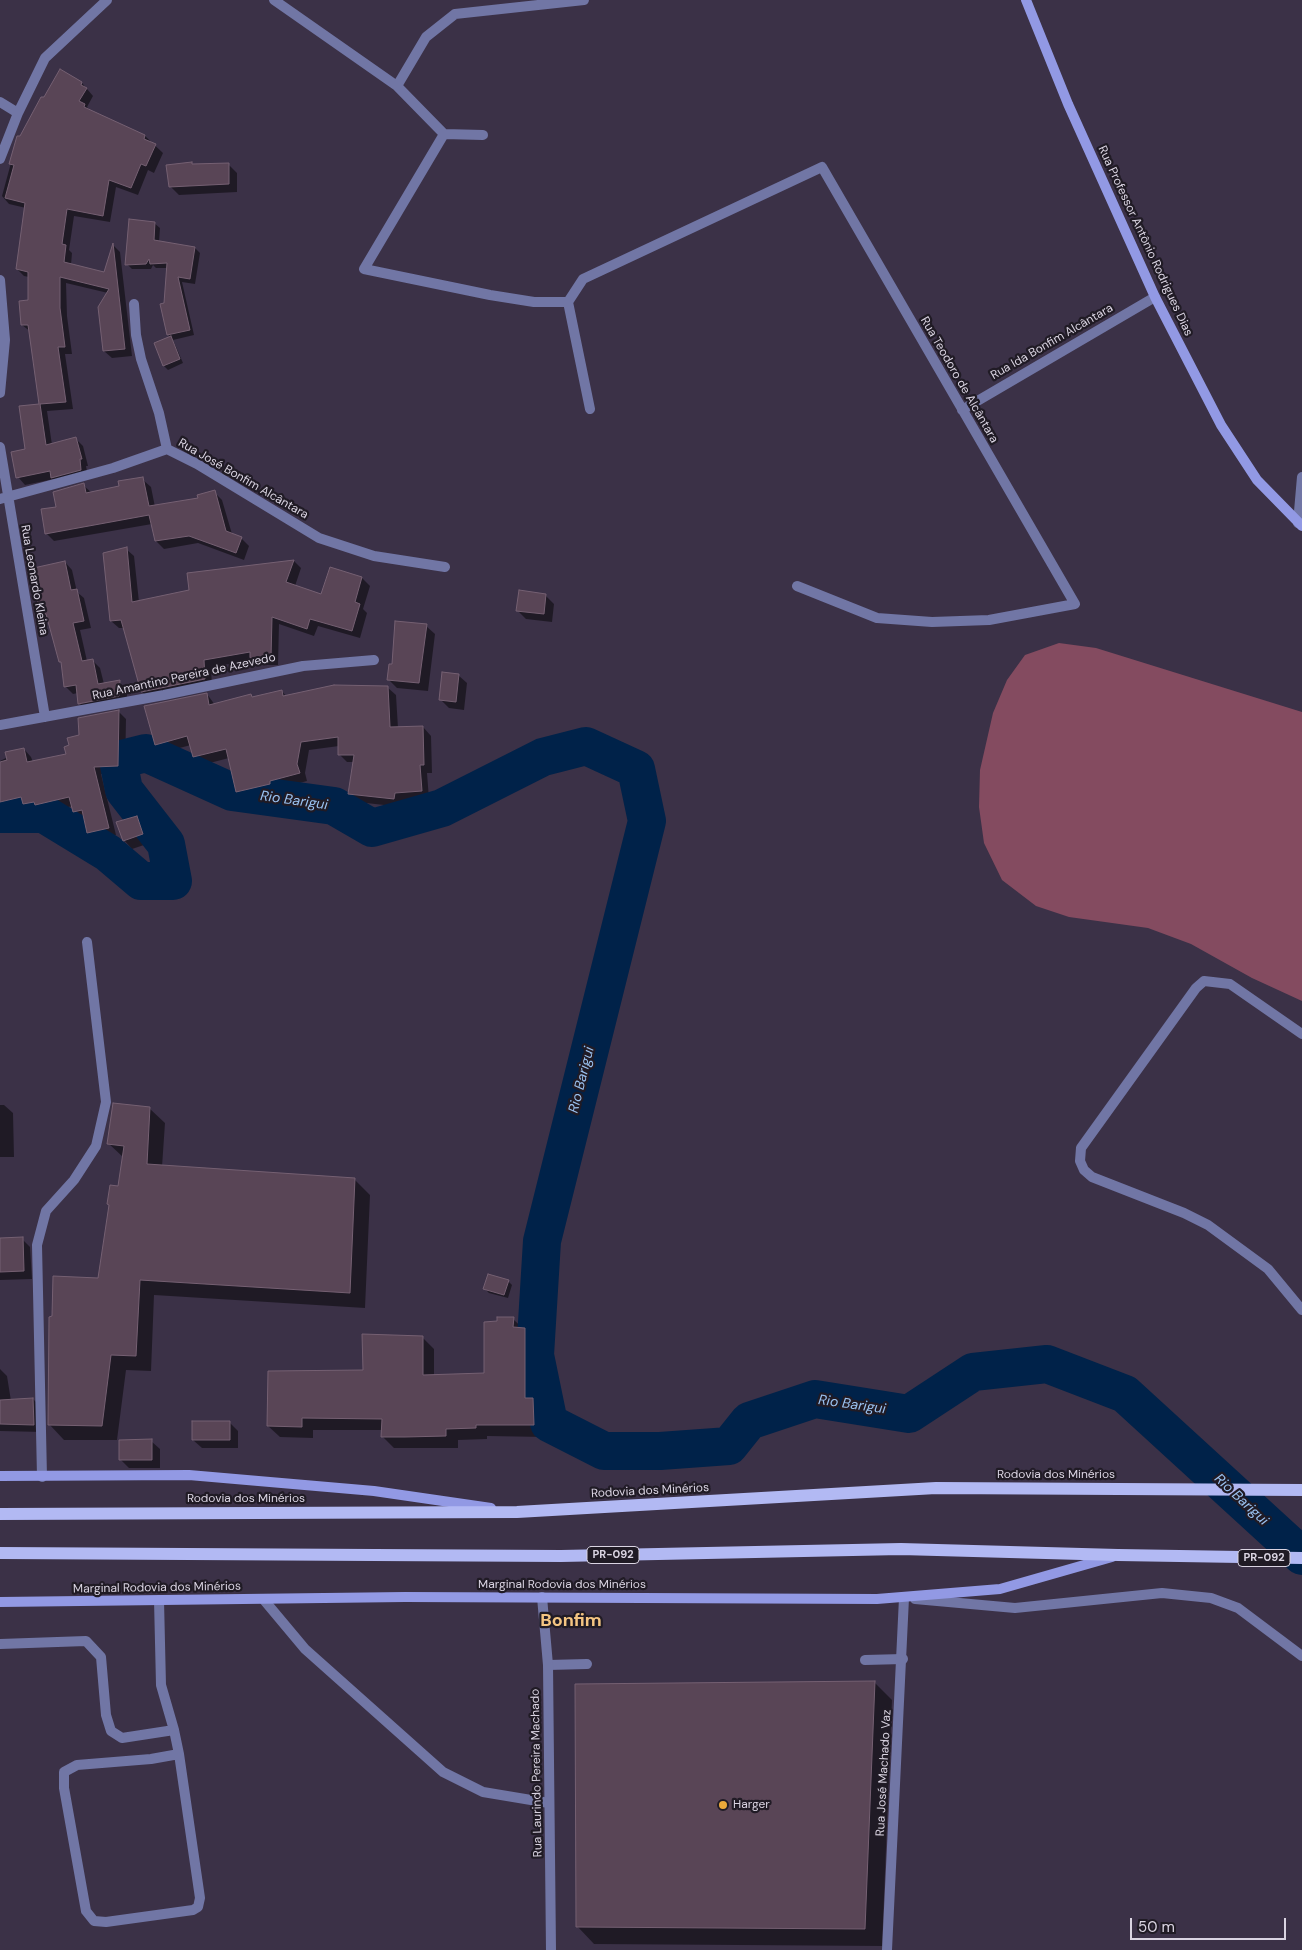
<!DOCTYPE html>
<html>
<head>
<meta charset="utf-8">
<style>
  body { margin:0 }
  #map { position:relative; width:1302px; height:1950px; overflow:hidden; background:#3b3147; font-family:"DM Sans",sans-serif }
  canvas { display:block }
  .scale { position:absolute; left:1130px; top:1918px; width:156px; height:22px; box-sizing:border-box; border:2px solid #dad4e2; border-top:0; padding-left:6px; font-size:15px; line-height:18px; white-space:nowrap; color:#dad4e2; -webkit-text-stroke:4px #201b25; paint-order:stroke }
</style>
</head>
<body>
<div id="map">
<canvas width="1302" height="1950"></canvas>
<div class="scale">50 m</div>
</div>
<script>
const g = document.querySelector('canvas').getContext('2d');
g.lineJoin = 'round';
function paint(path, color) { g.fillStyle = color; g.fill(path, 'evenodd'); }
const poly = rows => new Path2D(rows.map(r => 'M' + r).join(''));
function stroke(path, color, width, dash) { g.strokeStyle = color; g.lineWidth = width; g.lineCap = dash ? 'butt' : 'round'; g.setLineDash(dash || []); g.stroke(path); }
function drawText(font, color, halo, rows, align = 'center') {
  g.font = font + ' "DM Sans",sans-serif'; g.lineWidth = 4.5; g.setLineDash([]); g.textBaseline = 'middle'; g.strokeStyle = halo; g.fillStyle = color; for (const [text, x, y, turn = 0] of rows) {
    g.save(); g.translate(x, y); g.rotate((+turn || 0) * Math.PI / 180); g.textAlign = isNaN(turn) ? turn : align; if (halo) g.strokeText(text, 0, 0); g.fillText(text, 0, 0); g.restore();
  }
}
paint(poly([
  [1059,643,1096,648,1302,712,1302,1001,1252,978,1191,944,1148,928,1069,917,1036,906,1002,880,984,843,979,807,980,770,993,713,1007,680,1025,655]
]), '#844b60');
paint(poly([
  [82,83,93,96,87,107,92,113,145,136,163,153,154,173,148,170,138,195,116,187,110,222,74,216,69,250,72,253,71,265,105,273,114,246,120,252,132,356,112,358,104,351,108,293,66,283,67,316,72,354,65,354,73,409,47,411,52,445,76,439,83,446,88,466,86,466,88,477,54,479,25,485,18,477,26,450,21,407,41,405,31,332,22,325,29,301,29,277,24,276,17,269,26,208,9,204,2,196,18,137,21,138],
  [191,163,194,165,228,164,237,173,237,192,179,195,170,186],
  [154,223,160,228,159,242,195,248,200,253,195,284,182,282,194,335,173,340,183,363,168,370,164,366,156,344,171,338,168,334,166,304,168,268,156,268,153,265,151,269,132,269,127,264],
  [142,479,151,487,155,507,200,500,214,492,222,500,232,534,241,538,249,546,244,560,198,543,164,549,156,541,152,524,54,541,46,533,57,508,83,485,92,493,120,487],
  [126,549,134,556,139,602,190,591,294,561,301,568,295,586,322,595,331,568,362,578,370,586,363,609,367,613,360,638,318,626,314,636,279,624,278,665,259,665,254,660,211,667,212,687,150,699,142,692,125,628,119,628,111,621],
  [65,562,72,570,77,592,84,598,91,628,80,630,87,661,92,660,100,668,104,684,119,682,127,689,127,704,87,711,79,703,78,693,73,694,65,686,62,664,50,622,42,614],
  [545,595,554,604,552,622,526,619,517,610],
  [426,626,435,634,428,691,397,688,388,679,393,665],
  [458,675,467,683,464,710,449,708,440,699],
  [387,687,396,695,398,728,423,727,431,736,432,773,427,773,429,799,403,801,402,807,357,802,349,794,354,762,347,762,339,754,339,746,309,750,305,773,307,781,277,789,278,792,246,799,238,791,229,758,202,765,194,757,191,745,164,752,156,744,207,694,215,705,251,695,254,698,282,691,286,696],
  [119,712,126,719,125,774,101,774,116,835,96,840,88,832,85,818,82,819,74,811,73,806,44,812,41,810,32,811,30,809,0,817,0,761,24,749,31,757,33,762,67,755,71,746,81,736],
  [136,817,145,826,150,843,132,849,124,840],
  [0,1105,4,1105,13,1113,14,1157,0,1157],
  [149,1108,165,1123,162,1167,355,1180,370,1195,365,1308,154,1295,151,1371,126,1370,117,1440,64,1440,49,1424,99,1279,119,1188,124,1158,108,1143],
  [0,1239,22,1239,30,1247,32,1279,0,1280],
  [508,1281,512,1285,508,1298,489,1293,485,1289],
  [513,1319,536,1341,537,1403,545,1411,545,1437,487,1436,487,1439,458,1440,458,1448,394,1448,382,1436,383,1430,313,1430,313,1438,280,1437,268,1426,422,1337,434,1349,434,1376,485,1374,499,1323],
  [0,1369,7,1376,11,1401,33,1399,41,1407,42,1432,0,1431],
  [230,1423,238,1431,238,1448,202,1448,193,1440],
  [151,1441,160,1449,160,1468,129,1468,120,1459],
  [875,1683,892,1700,882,1946,594,1944,577,1926]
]), '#0007');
stroke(poly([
  [0,814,44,814,108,853,141,881,173,881,166,844,124,790,118,760,146,753,232,792,334,806,372,828,442,808,543,757,586,746,636,769,647,821,542,1241,535,1355,549,1423,604,1451,660,1451,729,1446,749,1421,815,1399,909,1414,973,1372,1047,1364,1125,1394,1302,1556]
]), '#002249', 38);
const building = poly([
  [60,69,82,82,81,85,87,88,79,101,85,104,84,107,145,135,144,139,156,144,146,166,141,164,131,188,109,180,103,216,67,209,62,244,66,245,64,262,104,272,113,243,125,349,103,351,98,307,109,289,60,277,60,308,65,347,58,347,66,402,40,404,46,445,76,437,82,459,80,459,81,470,51,478,50,471,16,478,11,452,25,449,19,406,39,404,28,325,21,325,19,301,28,300,28,272,16,269,25,203,5,198,14,165,9,164,17,136,20,136,41,97,44,97,60,69],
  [192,162,192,164,229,163,229,184,169,187,166,165,192,162],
  [129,219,155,222,154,240,195,247,190,279,178,277,190,330,167,335,160,304,164,303,167,263,150,264,149,259,146,264,125,265,129,219],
  [171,336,180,359,163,366,154,343,171,336],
  [143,477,149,506,198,498,197,495,215,490,226,531,242,537,236,553,189,536,155,541,149,515,45,534,41,509,56,507,53,492,84,483,86,493,119,486,118,481,143,477],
  [127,547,132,602,189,590,187,573,294,560,286,582,321,594,330,567,362,577,355,602,360,604,352,631,310,619,307,629,272,617,271,658,250,658,250,652,204,660,205,679,141,692,121,620,110,621,103,553,127,547],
  [65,561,71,590,77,589,84,621,73,623,82,661,93,659,98,684,120,680,119,696,78,704,76,685,64,687,61,662,59,662,46,614,41,615,29,569,65,561],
  [519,590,546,594,544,614,516,611,519,590],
  [395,621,427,624,419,683,387,680,389,664,392,664,395,621],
  [442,672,459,674,456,702,439,700,442,672],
  [334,685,388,686,390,727,423,726,424,765,420,765,422,791,395,793,394,799,348,794,354,755,338,755,338,737,301,742,297,764,300,773,270,781,270,784,236,792,226,749,193,757,187,736,155,745,144,706,207,693,209,705,251,694,252,697,282,690,283,696,334,685],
  [119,710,118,766,94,767,109,828,87,833,82,810,73,812,69,797,35,805,34,802,23,804,21,797,0,802,0,762,7,760,5,752,24,748,27,762,66,754,64,747,69,745,67,738,79,735,78,718,119,710],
  [137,816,143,834,123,841,116,822,137,816],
  [113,1103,150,1107,147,1164,355,1178,350,1293,140,1280,136,1356,111,1355,102,1426,48,1425,49,1317,52,1316,53,1276,98,1278,109,1205,107,1204,110,1185,118,1186,124,1146,107,1144,113,1103],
  [23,1237,24,1271,0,1272,0,1238,23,1237],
  [488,1274,509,1280,504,1295,483,1289,488,1274],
  [497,1317,514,1317,513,1327,525,1328,525,1398,533,1398,534,1425,476,1425,476,1428,446,1429,446,1436,405,1437,381,1437,382,1419,302,1418,302,1427,267,1426,268,1371,363,1370,362,1334,423,1336,423,1375,484,1373,484,1322,497,1321,497,1317],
  [33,1398,34,1425,0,1424,0,1400,33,1398],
  [192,1421,230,1421,230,1440,192,1440,192,1421],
  [152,1439,152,1460,119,1460,119,1440,152,1439],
  [875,1681,865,1929,576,1927,575,1684,875,1681]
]);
paint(building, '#594556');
stroke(building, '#756072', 1);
stroke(poly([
  [1302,1034,1230,984,1204,981,1196,988,1081,1148,1080,1161,1084,1170,1092,1177,1184,1213,1208,1225,1268,1269,1302,1310],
  [915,1599,1015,1608,1162,1593,1211,1598,1238,1608,1302,1656],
  [264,1600,305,1649,443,1772,483,1792,549,1803],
  [0,1644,86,1641,101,1657,106,1715,111,1731,122,1738,174,1730,161,1685,159,1600],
  [865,1660,903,1659],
  [548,1665,587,1664],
  [174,1730,179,1754,151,1759,77,1765,64,1772,64,1788,86,1911,94,1921,106,1922,193,1910,198,1907,200,1898,179,1754]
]), '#7176a5', 10);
stroke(poly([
  [274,0,397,86,444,134,483,135],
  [397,86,426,37,455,14,584,0],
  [0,102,18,113],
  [444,134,364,269,490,295,534,302,568,302],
  [0,159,18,113,45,58,107,0],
  [0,280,5,340,0,393],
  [134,304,136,335,141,359,159,413,167,449],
  [590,409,568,302,583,279,822,167,1075,604,989,620,932,622,877,618,797,586],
  [962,410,1155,297],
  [0,447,45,717],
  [0,499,113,468,167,449,197,464,319,538,374,556,445,567],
  [1298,523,1302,477],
  [0,725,164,695,303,666,374,660],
  [42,1477,37,1245,46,1211,74,1180,96,1146,106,1102,87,942],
  [887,1950,904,1598]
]), '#7176a5', 10);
stroke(poly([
  [542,1597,548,1665,551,1950]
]), '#7176a5', 10);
stroke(poly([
  [1026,0,1068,104,1155,297,1221,425,1257,480,1302,526],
  [0,1476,189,1475,374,1491,491,1508],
  [0,1602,405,1597,877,1599,1000,1589,1112,1557]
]), '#9299e4', 10);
stroke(poly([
  [0,1514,517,1512,936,1488,1302,1490],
  [0,1553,561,1556,901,1549,1118,1555,1302,1558]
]), '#b2b9f3', 12);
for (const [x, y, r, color] of [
  [723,1805,5,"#eca93a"]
]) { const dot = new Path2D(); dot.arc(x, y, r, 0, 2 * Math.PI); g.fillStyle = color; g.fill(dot); stroke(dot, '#201b25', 2); }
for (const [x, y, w] of [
  [613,1555,52],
  [1264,1558,52]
]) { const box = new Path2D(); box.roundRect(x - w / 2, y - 8.5, w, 17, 4); g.fillStyle = '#201b25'; g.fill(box); stroke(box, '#dad4e2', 1); }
drawText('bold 11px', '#dad4e2', null, [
  ["PR-092",613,1555],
  ["PR-092",1264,1558]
]);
drawText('12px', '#dad4e2', '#201b25', [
  ["Rua Professor Antônio Rodrigues Dias",1145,241,65],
  ["Rua Ida Bonfim Alcântara",1052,342,-30],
  ["Rua Teodoro de Alcântara",959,380,60],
  ["Rua José Bonfim Alcântara",243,479,30],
  ["Rua Leonardo Kleina",34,580,80],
  ["Rua Amantino Pereira de Azevedo",184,677,-12],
  ["Rodovia dos Minérios",1056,1475],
  ["Rodovia dos Minérios",650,1491,-3],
  ["Rodovia dos Minérios",246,1499],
  ["Marginal Rodovia dos Minérios",562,1585],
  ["Marginal Rodovia dos Minérios",157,1588,-1],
  ["Rua Laurindo Pereira Machado",537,1773,-91],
  ["Rua José Machado Vaz",884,1773,-87]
]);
drawText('12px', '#dad4e2', '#201b25', [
  ["Harger",733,1805]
], 'left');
drawText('italic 14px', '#9ac2f1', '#201b25', [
  ["Rio Barigui",294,801,8],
  ["Rio Barigui",582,1080,-76],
  ["Rio Barigui",852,1405,8],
  ["Rio Barigui",1241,1500,43]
]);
drawText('bold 18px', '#f4c582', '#201b25', [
  ["Bonfim",571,1621]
]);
</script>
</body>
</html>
